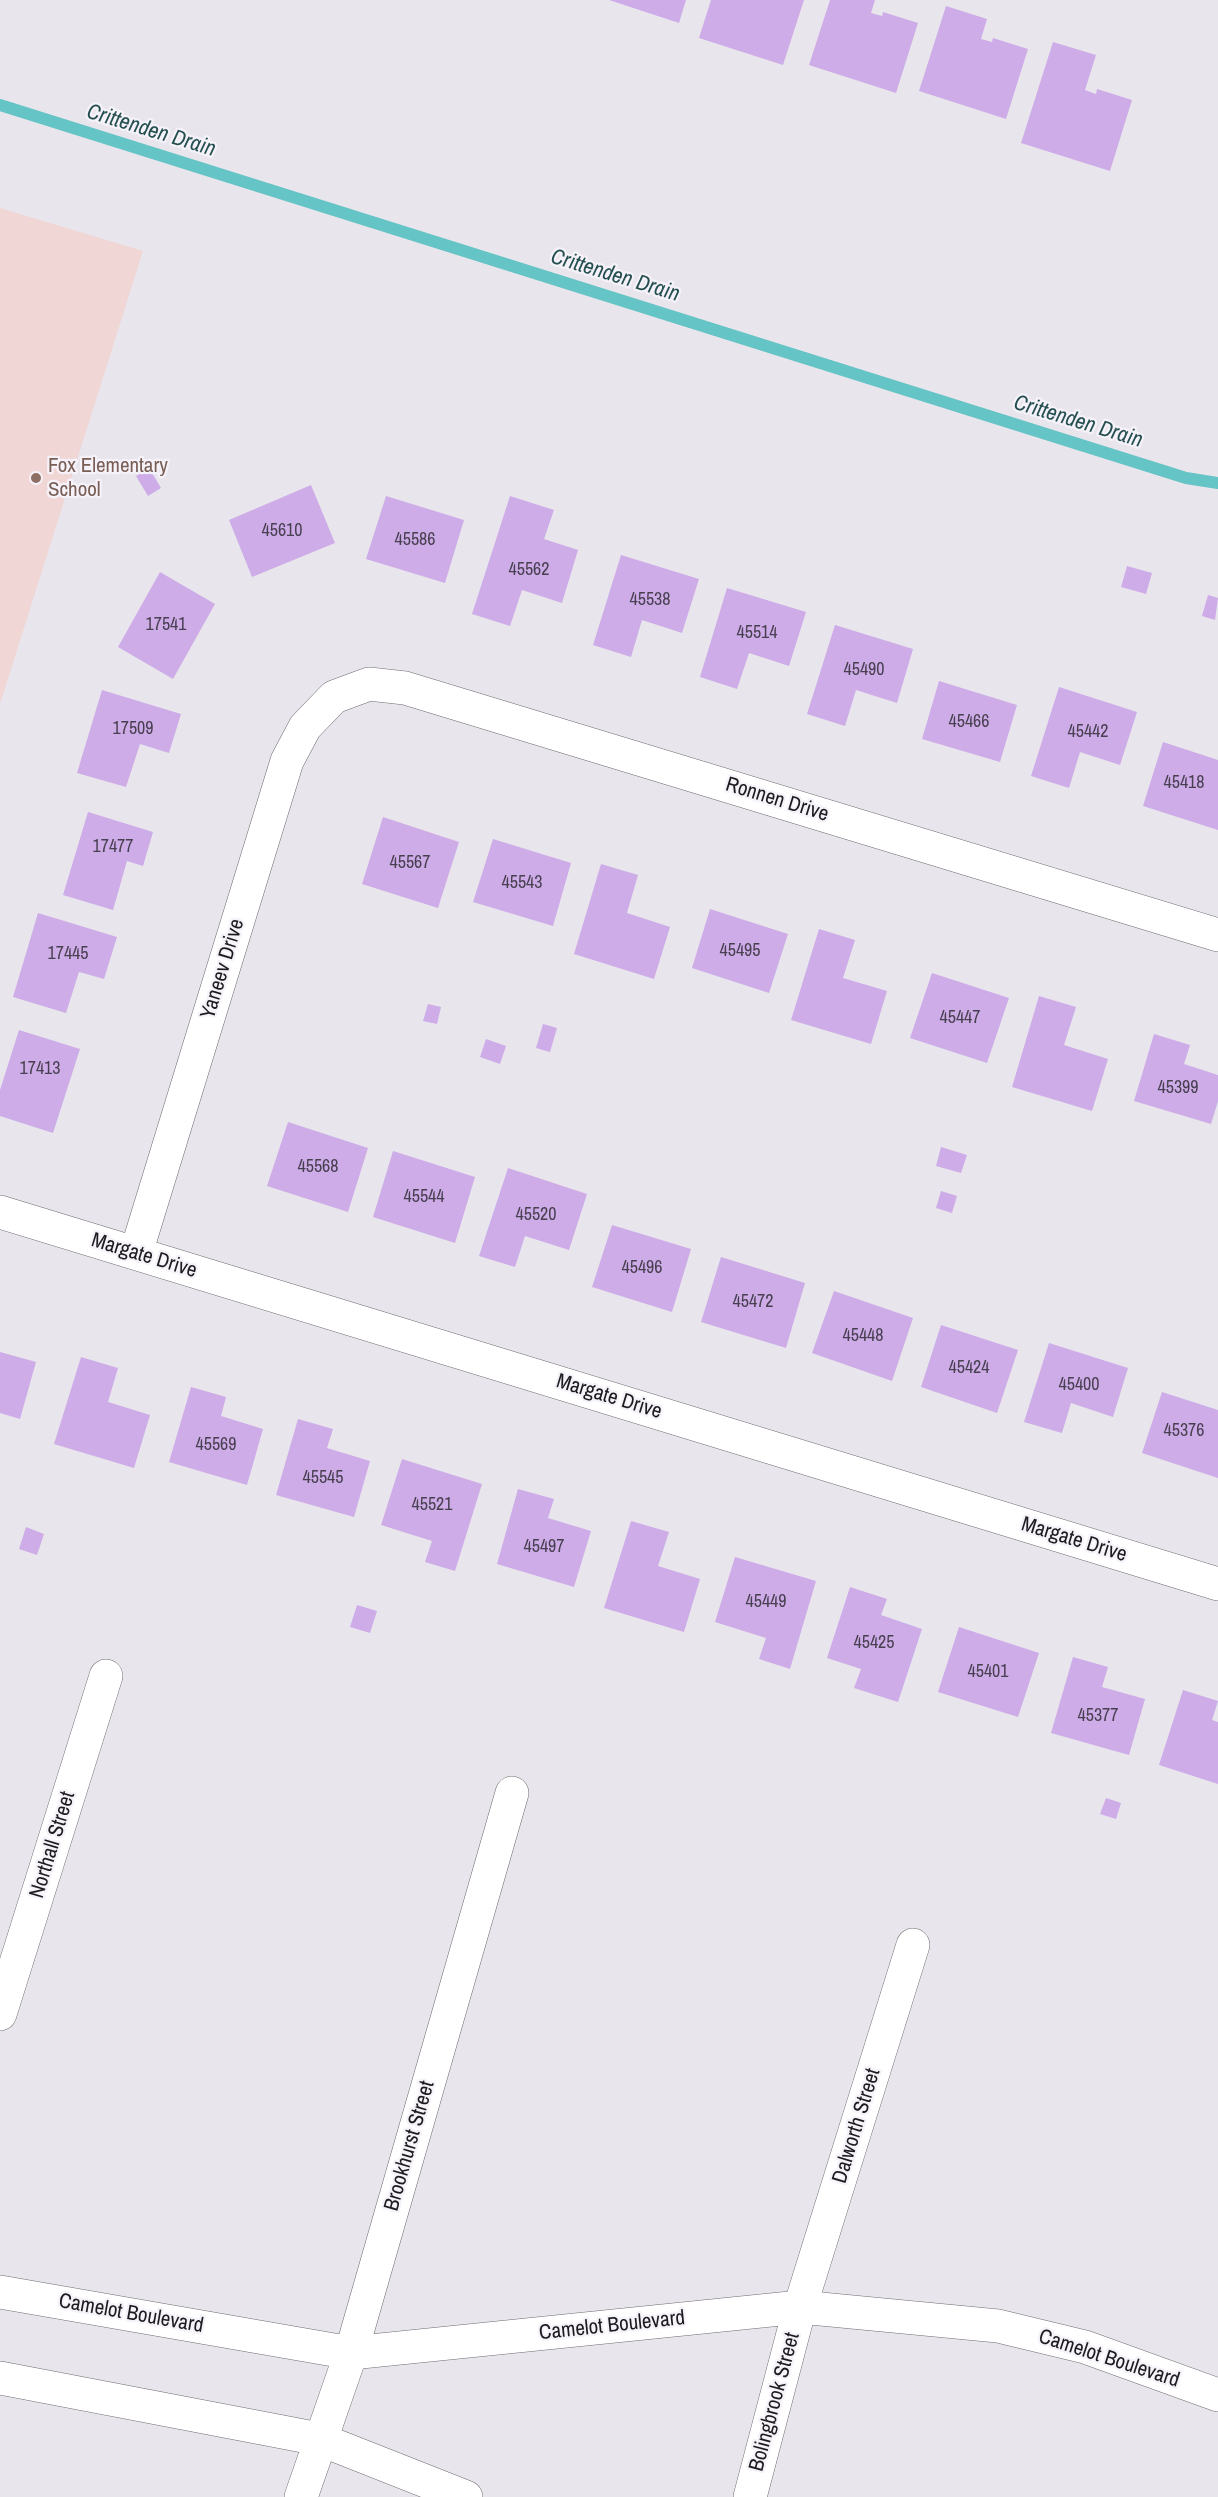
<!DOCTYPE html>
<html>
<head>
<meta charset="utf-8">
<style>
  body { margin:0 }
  canvas { display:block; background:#e9e5ec }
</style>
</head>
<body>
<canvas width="1218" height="2497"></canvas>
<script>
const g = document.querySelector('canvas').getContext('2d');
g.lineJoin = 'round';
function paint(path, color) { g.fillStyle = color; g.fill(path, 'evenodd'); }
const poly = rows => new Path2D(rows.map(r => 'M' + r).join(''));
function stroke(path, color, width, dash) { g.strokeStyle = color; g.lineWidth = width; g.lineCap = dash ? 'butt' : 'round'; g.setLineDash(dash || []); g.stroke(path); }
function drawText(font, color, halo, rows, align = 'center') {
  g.font = font + ' "Archivo Narrow",sans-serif'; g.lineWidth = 4.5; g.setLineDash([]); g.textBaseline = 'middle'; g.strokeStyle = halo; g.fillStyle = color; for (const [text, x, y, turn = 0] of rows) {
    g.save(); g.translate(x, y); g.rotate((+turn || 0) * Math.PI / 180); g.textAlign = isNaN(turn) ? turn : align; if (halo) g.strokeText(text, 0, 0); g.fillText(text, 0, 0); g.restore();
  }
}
paint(poly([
  [0,208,143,251,0,704]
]), '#f0d6d5');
stroke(poly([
  [0,105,1186,478,1218,483]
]), '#65c4c5', 12);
paint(poly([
  [609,0,686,0,679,23],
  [711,0,804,0,783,65,699,38],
  [830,0,875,0,871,13,882,16,883,12,918,23,896,93,809,65],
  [946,6,987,19,981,39,992,42,993,38,1028,49,1006,119,919,91],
  [1053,42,1096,55,1085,90,1096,94,1097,89,1132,100,1110,171,1021,143],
  [149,468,161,488,148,496,136,476],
  [311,485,335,543,252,577,229,520],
  [386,496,464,520,445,583,366,559],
  [510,496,554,510,544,539,578,550,562,603,522,590,510,626,472,614],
  [621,555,699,579,682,633,642,620,631,657,593,645],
  [1127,566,1152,573,1146,594,1121,587],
  [160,572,215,604,173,679,118,647],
  [727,588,806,612,789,666,749,653,737,689,700,677],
  [1208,595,1218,598,1215,620,1202,616],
  [835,625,913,649,897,703,856,690,845,726,807,714],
  [939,681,1017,705,1000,762,922,739],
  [1059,687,1137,712,1120,765,1080,752,1069,788,1031,776],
  [102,690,181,714,169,753,140,744,126,787,77,773],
  [1163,742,1218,760,1218,830,1143,806],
  [88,812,153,832,143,866,127,861,113,910,63,895],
  [383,817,459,842,438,908,362,884],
  [493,839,571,863,553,926,473,902],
  [601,864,638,875,627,913,670,927,654,979,574,954],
  [710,909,788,934,769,993,692,968],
  [38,913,117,937,104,979,79,972,66,1013,13,997],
  [819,929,855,940,843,978,887,991,871,1044,791,1020],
  [932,973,1009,998,987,1063,910,1038],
  [1039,996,1076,1007,1064,1045,1108,1059,1092,1111,1012,1087],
  [428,1004,441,1007,437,1024,423,1021],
  [543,1024,557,1028,550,1052,536,1048],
  [19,1030,80,1049,53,1133,0,1116,0,1090],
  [1154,1034,1190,1045,1184,1064,1218,1075,1218,1101,1211,1124,1134,1101],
  [486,1039,506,1046,500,1064,480,1057],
  [288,1122,368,1148,348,1212,267,1186],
  [941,1147,967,1155,961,1173,936,1166],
  [393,1151,475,1177,455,1243,373,1217],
  [508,1168,587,1194,569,1250,525,1236,515,1267,479,1256],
  [941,1191,957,1196,952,1213,936,1208],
  [612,1225,691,1249,672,1312,592,1287],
  [721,1257,805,1283,786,1348,701,1322],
  [834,1291,913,1318,892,1381,812,1353],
  [941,1325,1018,1350,997,1413,921,1387],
  [1049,1343,1128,1368,1113,1417,1071,1403,1062,1433,1024,1422],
  [0,1352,36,1362,20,1419,0,1413],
  [81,1357,118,1368,108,1402,150,1415,134,1468,54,1444],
  [191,1387,226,1397,221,1416,263,1429,247,1485,169,1462],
  [1162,1392,1218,1410,1218,1478,1142,1453],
  [298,1419,333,1429,327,1448,370,1461,354,1517,276,1495],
  [402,1459,482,1484,455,1571,425,1562,432,1541,381,1525],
  [518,1489,554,1499,548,1518,591,1531,574,1587,497,1564],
  [631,1521,669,1532,658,1566,700,1579,684,1632,604,1608],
  [26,1527,44,1534,37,1555,19,1549],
  [735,1557,816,1581,790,1669,759,1659,766,1638,715,1622],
  [850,1587,887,1599,881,1615,922,1629,898,1702,854,1688,861,1669,827,1658],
  [357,1605,377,1611,370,1633,350,1627],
  [959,1627,1039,1653,1018,1717,938,1692],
  [1073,1657,1108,1667,1102,1687,1145,1699,1129,1755,1051,1733],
  [1183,1690,1218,1701,1212,1720,1218,1722,1218,1784,1159,1765],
  [1106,1798,1121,1803,1116,1819,1100,1814]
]), '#cdace8');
const street = poly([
  [0,1212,1218,1584],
  [136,1253,287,761,305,727,334,697,369,684,405,688,1218,935],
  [0,2014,106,1676],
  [0,2292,351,2353,800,2307,998,2326,1085,2347,1218,2395],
  [0,2378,319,2439,466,2497],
  [301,2497,351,2353,512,1793],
  [750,2497,800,2307,913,1945]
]);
stroke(street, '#6f6c72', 34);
stroke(street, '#fff', 33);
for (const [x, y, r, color] of [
  [36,478,6,"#8d6e63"]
]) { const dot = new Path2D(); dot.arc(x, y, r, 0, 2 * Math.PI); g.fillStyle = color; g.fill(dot); stroke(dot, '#f6f2f9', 2); }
drawText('18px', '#483f50', null, [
  ["45610",282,531],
  ["45586",415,540],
  ["45562",529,570],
  ["45538",650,600],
  ["17541",166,625],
  ["45514",757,633],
  ["45490",864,670],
  ["45466",969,722],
  ["17509",133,729],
  ["45442",1088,732],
  ["45418",1184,783],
  ["17477",113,847],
  ["45567",410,863],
  ["45543",522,883],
  ["45495",740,951],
  ["17445",68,954],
  ["45447",960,1018],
  ["17413",40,1069],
  ["45399",1178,1088],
  ["45568",318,1167],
  ["45544",424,1197],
  ["45520",536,1215],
  ["45496",642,1268],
  ["45472",753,1302],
  ["45448",863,1336],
  ["45424",969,1368],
  ["45400",1079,1385],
  ["45376",1184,1431],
  ["45569",216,1445],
  ["45545",323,1478],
  ["45521",432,1505],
  ["45497",544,1547],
  ["45449",766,1602],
  ["45425",874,1643],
  ["45401",988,1672],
  ["45377",1098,1716]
]);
drawText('21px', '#785e54', '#f6f2f9', [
  ["Fox Elementary",48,466],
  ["School",48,490]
], 'left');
drawText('21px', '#1c1b1e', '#f6f2f9', [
  ["Ronnen Drive",777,800,17],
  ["Yaneev Drive",223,969,-73],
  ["Margate Drive",144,1256,17],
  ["Margate Drive",609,1397,17],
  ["Margate Drive",1074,1540,17],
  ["Northall Street",53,1845,-73],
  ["Dalworth Street",857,2126,-73],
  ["Brookhurst Street",410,2146,-74],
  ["Camelot Boulevard",131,2314,10],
  ["Camelot Boulevard",612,2326,-6],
  ["Camelot Boulevard",1109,2359,18],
  ["Bolingbrook Street",775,2402,-75]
]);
drawText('italic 22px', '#244f50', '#f6f2f9', [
  ["Crittenden Drain",151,131,17],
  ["Crittenden Drain",615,276,17],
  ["Crittenden Drain",1078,422,17]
]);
</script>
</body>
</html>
